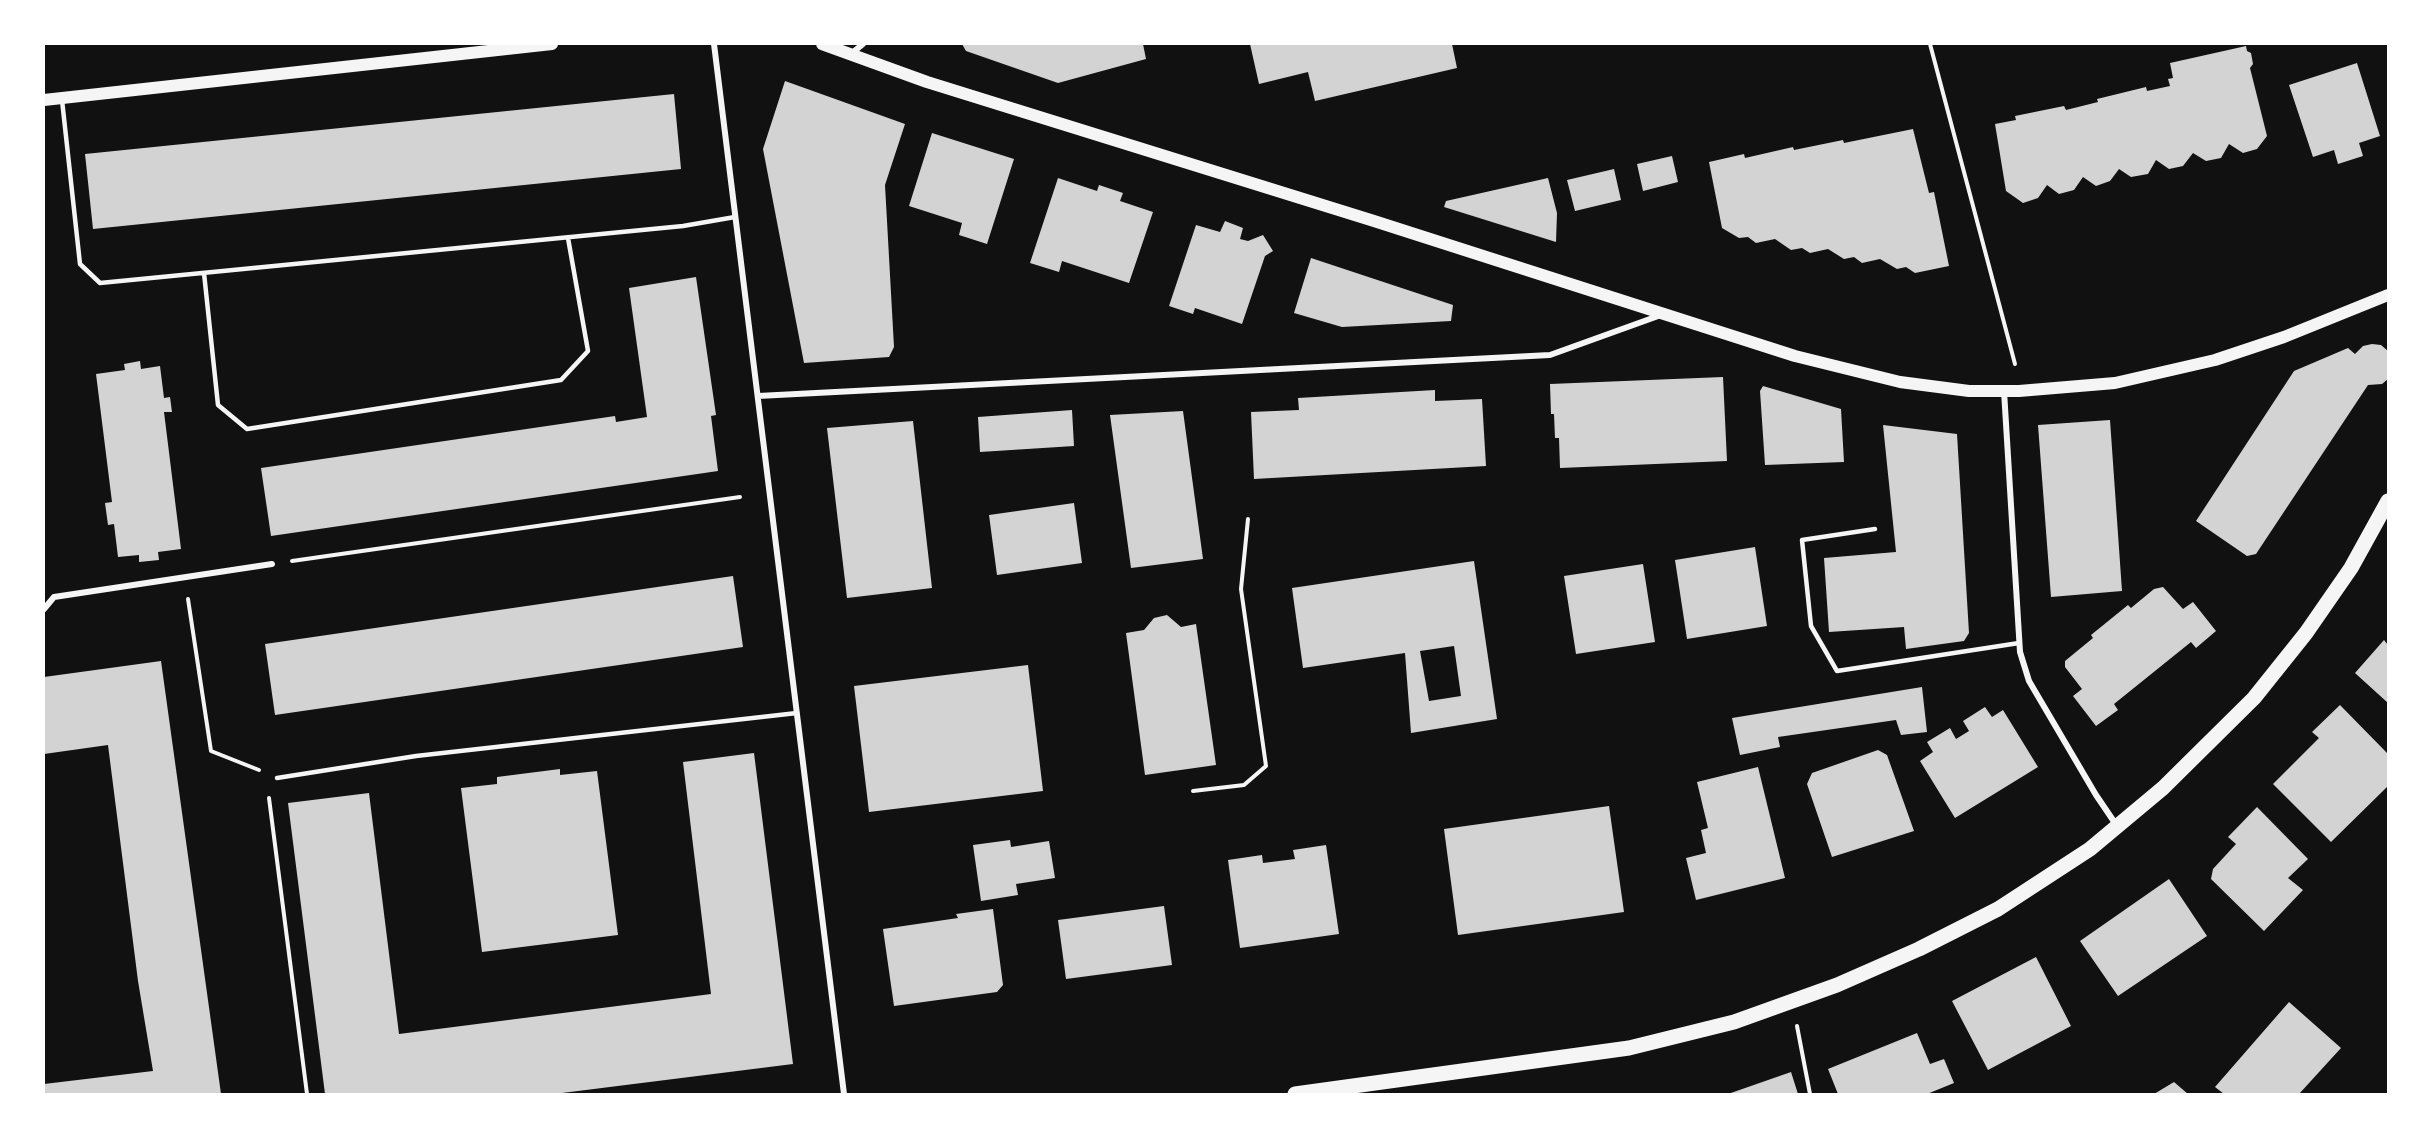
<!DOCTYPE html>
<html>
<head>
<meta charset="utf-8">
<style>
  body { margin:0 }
  #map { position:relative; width:2432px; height:1138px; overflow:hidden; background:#111; font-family:"Zilla Slab",serif }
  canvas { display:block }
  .frame { position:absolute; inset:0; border:45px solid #fff; pointer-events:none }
</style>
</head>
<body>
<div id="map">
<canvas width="2432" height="1138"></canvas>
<div class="frame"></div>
</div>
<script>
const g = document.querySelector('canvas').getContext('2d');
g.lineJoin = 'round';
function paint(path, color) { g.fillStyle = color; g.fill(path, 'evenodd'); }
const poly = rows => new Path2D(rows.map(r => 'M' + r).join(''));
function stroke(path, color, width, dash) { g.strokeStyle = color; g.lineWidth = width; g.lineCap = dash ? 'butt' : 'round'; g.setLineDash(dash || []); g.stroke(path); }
paint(poly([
  [962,44,1143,44,1146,59,1058,83,966,51],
  [1250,44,1452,44,1457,68,1315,101,1308,72,1259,84],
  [2246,46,2247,51,2251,53,2253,64,2250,68,2267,136,2257,149,2243,153,2229,144,2221,158,2206,161,2193,153,2183,166,2169,169,2156,160,2148,174,2131,177,2119,169,2110,181,2096,186,2083,177,2074,190,2059,194,2047,185,2038,198,2023,203,2006,191,1995,124,2016,120,2015,116,2064,106,2066,110,2098,102,2097,99,2146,87,2147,91,2170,86,2168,79,2173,78,2170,63],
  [2357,63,2380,136,2359,143,2363,156,2338,164,2334,150,2313,157,2289,85],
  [785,81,905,124,885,185,894,347,889,357,804,363,763,149],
  [674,94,681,169,93,229,85,154],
  [1913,129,1929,193,1934,192,1949,266,1915,273,1906,267,1897,269,1880,259,1862,263,1854,257,1844,259,1828,249,1810,253,1802,248,1791,250,1775,239,1756,243,1748,237,1739,238,1722,228,1709,162,1744,154,1745,158,1793,147,1794,150,1843,140,1844,143],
  [932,133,1014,159,987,244,959,235,962,223,909,206],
  [1672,156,1678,182,1643,191,1637,164],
  [1614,169,1621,200,1575,211,1567,180],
  [1058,178,1097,191,1099,185,1123,193,1120,201,1153,212,1129,283,1062,261,1059,272,1030,263],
  [1548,178,1557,213,1556,242,1444,207,1446,201],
  [1225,221,1243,228,1240,239,1248,241,1263,235,1273,251,1265,256,1242,324,1195,308,1193,314,1169,306,1196,225,1220,232],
  [1311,258,1453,305,1451,321,1342,327,1294,313],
  [696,277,716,415,711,416,718,471,271,536,261,468,615,416,616,422,647,417,629,288],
  [2372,344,2381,345,2388,351,2388,379,2382,384,2368,385,2256,554,2247,556,2196,521,2294,371,2348,348,2355,354,2363,346],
  [140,361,141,369,160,366,164,398,170,397,172,412,164,412,181,549,158,552,159,560,139,562,139,555,118,557,114,524,108,525,105,503,112,502,96,374,125,370,124,364],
  [1723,377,1727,461,1560,468,1559,438,1555,438,1554,414,1551,414,1550,384],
  [1763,386,1841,409,1844,462,1765,465,1760,391],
  [1435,390,1435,401,1482,399,1486,466,1254,479,1251,412,1299,410,1298,398],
  [1072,410,1074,446,980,452,978,417],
  [1183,411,1203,559,1131,568,1110,415],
  [2110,420,2122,591,2051,597,2038,425],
  [913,421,932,588,847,598,827,428],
  [1883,425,1957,434,1969,633,1964,641,1906,649,1904,627,1829,632,1824,558,1896,552],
  [1074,503,1082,563,997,575,989,515],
  [1755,547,1767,626,1687,639,1675,560],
  [1474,561,1497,719,1411,733,1405,653,1303,668,1292,588],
  [1454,646,1461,696,1429,701,1420,651],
  [1643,564,1655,642,1576,654,1564,576],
  [733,576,743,647,275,715,265,644],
  [2163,587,2183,609,2193,602,2216,631,2196,648,2191,642,2114,704,2118,710,2096,726,2073,696,2082,689,2065,667,2065,661,2093,638,2091,635,2128,605,2131,608,2154,589],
  [1167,615,1181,627,1196,624,1216,765,1145,775,1126,633,1144,630,1154,618],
  [2384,640,2388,645,2388,703,2355,673],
  [161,661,221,1094,44,1094,44,1084,153,1071,138,981,108,745,44,754,44,677],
  [1028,665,1043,791,869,812,854,686],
  [1922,687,1927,732,1901,735,1896,720,1778,737,1780,747,1740,755,1732,718],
  [2340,705,2388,754,2388,786,2331,842,2273,784,2319,738,2312,732],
  [1985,707,1992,717,2003,710,2038,767,1955,818,1920,761,1933,752,1927,742,1950,728,1956,739,1969,731,1963,721],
  [1878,750,1887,755,1914,831,1832,857,1807,784,1812,773],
  [754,753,793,1064,554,1094,325,1094,288,803,369,793,399,1034,711,994,683,762],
  [1758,767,1785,878,1696,900,1686,858,1706,853,1701,830,1708,828,1697,782],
  [560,769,560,775,597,771,618,935,482,952,461,788,497,784,497,777],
  [1609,806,1624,912,1458,935,1444,829],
  [2257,807,2308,859,2288,878,2303,890,2264,931,2211,879,2213,869,2236,844,2228,837],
  [1010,840,1011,847,1049,841,1055,878,1016,884,1018,895,981,901,973,845],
  [1326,845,1339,934,1240,948,1228,860,1262,855,1263,863,1295,859,1293,850],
  [2169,879,2207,936,2118,996,2080,941],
  [1164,906,1172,965,1066,979,1058,920],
  [993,909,1003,985,997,992,894,1006,883,929,958,918,956,914],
  [2036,957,2071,1026,1988,1070,1952,1001],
  [2289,1002,2341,1048,2299,1094,2224,1094,2215,1087],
  [1917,1033,1930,1064,1944,1059,1954,1083,1927,1094,1838,1094,1828,1069],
  [1791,1072,1798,1094,1728,1094],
  [2174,1082,2188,1094,2154,1094]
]), '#d3d3d3');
stroke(poly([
  [1930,44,2015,364],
  [292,561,740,497],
  [188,599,211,751,259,770],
  [1193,791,1244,785,1266,766,1241,589,1248,519],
  [269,798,307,1094],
  [1797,1026,1810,1094]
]), '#f5f5f5', 4);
stroke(poly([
  [62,100,80,264,100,283,683,226,735,217],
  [204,273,218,405,247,429,561,380,588,351,568,238],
  [1875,529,1802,540,1811,626,1837,671,2019,643],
  [277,778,416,756,797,713]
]), '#f5f5f5', 4.5);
stroke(poly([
  [714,44,844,1094],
  [852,53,863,44],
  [2004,391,2020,652,2029,681,2096,795,2117,826],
  [758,396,1550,355,1661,315],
  [44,609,54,597,272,564]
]), '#f5f5f5', 6);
stroke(poly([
  [822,44,927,82,1374,221,1795,356,1900,382,1969,391,2019,391,2115,383,2215,360,2284,337,2388,295],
  [44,100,552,44]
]), '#f5f5f5', 12);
stroke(poly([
  [1295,1094,1629,1048,1734,1022,1837,985,1919,949,1998,909,2090,849,2163,788,2254,698,2306,633,2351,568,2388,501]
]), '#f5f5f5', 15);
</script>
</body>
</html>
